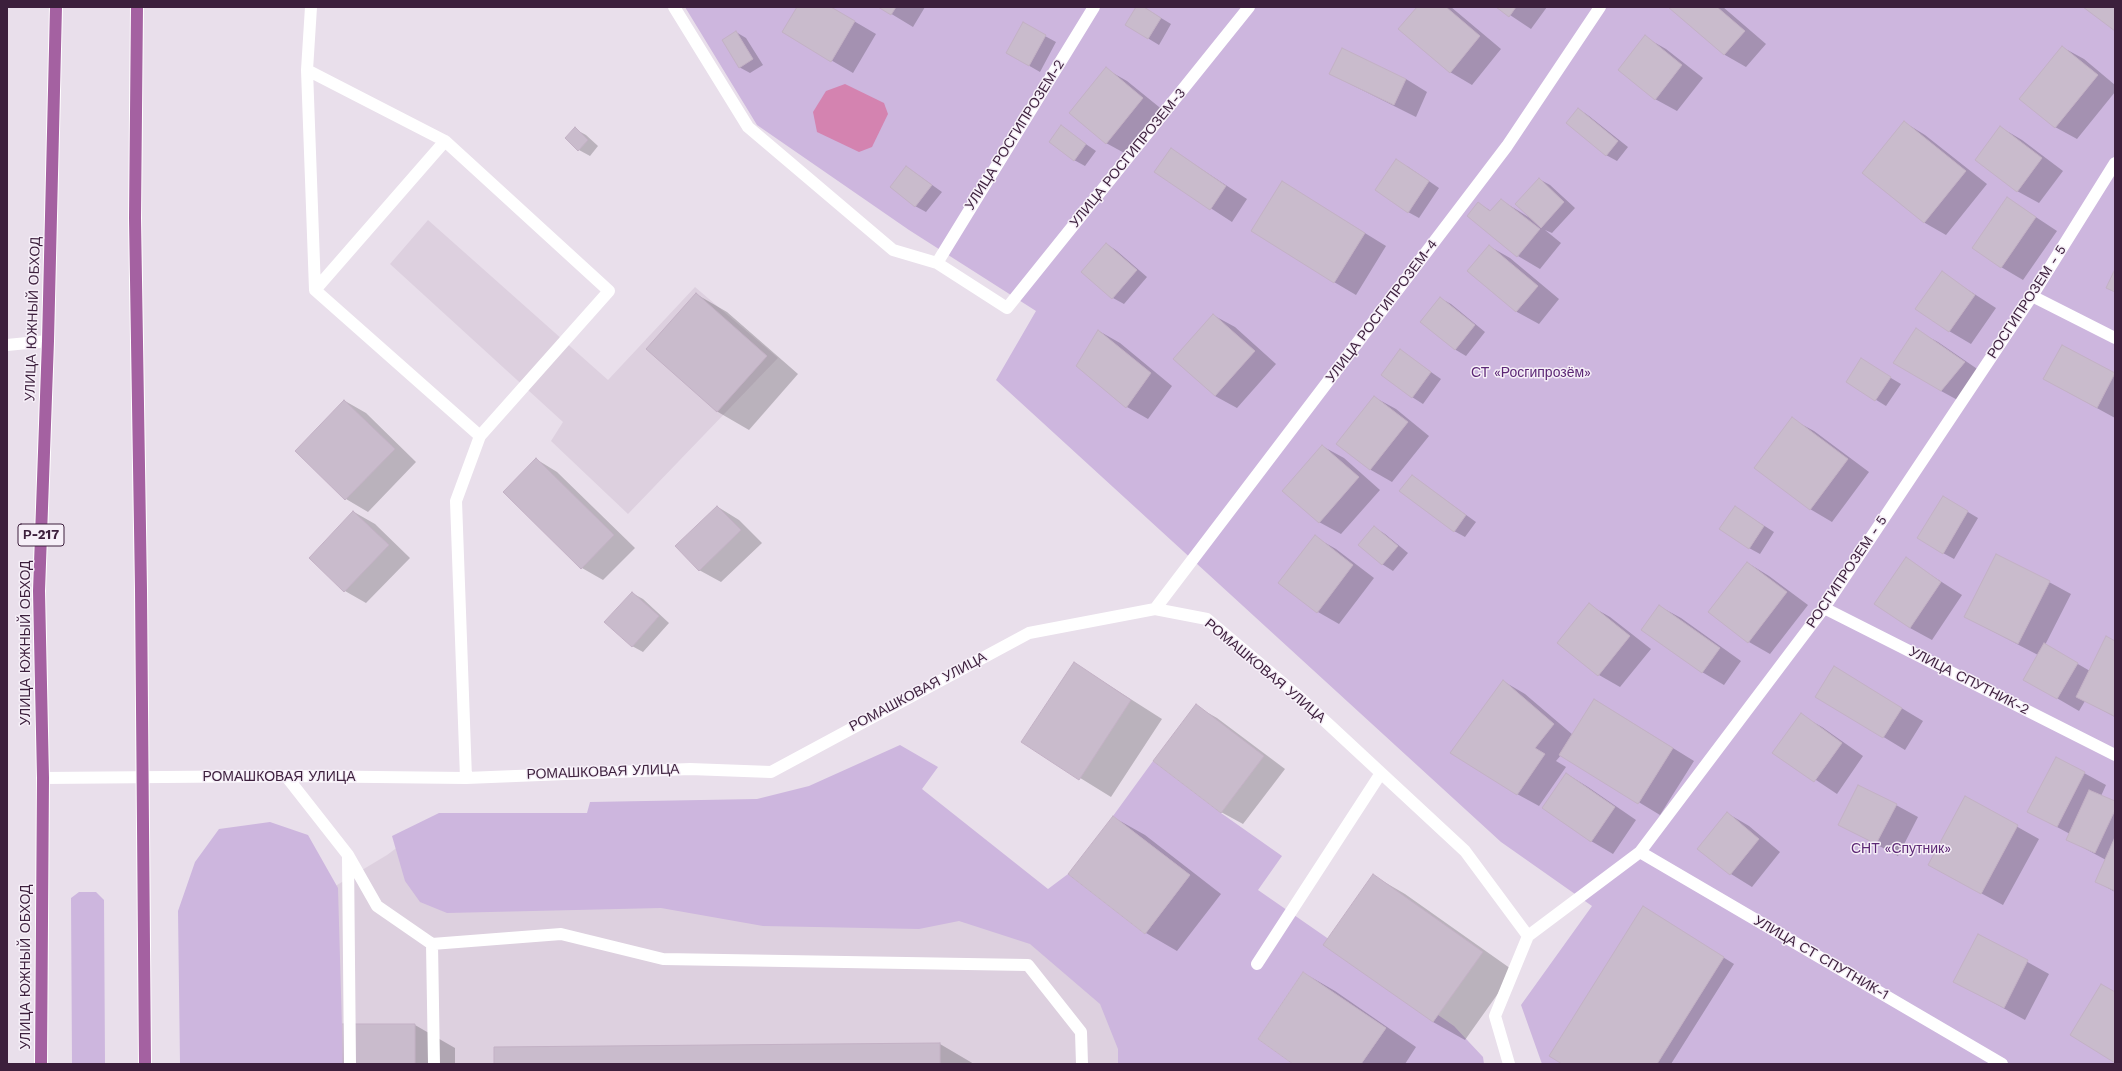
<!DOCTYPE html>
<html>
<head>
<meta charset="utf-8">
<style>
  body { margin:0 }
  #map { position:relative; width:2122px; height:1071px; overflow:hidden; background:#e9dfeb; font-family:"Work Sans",sans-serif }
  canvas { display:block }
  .frame { position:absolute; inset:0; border:8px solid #3c1f3c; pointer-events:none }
</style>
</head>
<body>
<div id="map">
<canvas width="2122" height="1071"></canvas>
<div class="frame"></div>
</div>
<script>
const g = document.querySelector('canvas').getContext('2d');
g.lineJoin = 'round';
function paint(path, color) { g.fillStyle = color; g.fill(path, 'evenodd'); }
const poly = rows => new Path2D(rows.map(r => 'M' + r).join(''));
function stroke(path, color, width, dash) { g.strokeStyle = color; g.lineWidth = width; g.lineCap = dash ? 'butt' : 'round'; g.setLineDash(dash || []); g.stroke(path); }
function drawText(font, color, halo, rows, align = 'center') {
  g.font = font + ' "Work Sans",sans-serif'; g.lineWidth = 3; g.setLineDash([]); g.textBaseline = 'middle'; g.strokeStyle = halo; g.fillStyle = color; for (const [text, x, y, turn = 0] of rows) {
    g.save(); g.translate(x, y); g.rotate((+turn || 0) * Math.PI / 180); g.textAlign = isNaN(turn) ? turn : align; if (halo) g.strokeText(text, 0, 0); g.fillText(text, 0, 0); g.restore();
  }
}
paint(poly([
  [428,220,608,380,695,287,778,358,628,514,551,441,563,422,390,264],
  [892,812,1185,1064,321,1064,322,894,387,855,435,819]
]), '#ddd0df');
paint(poly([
  [685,7,2115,7,2115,1064,1542,1064,1521,1005,1592,906,1501,842,996,380,1036,311,909,230,757,125],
  [900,745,938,767,922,789,1048,889,1068,874,1145,934,1190,875,1113,816,1153,761,1221,813,1282,856,1258,890,1454,1026,1483,1057,1484,1064,1361,1064,1386,1028,1303,972,1258,1039,1293,1064,1118,1064,1118,1049,1100,1004,1030,944,959,921,919,929,763,926,661,908,447,913,420,902,405,881,392,836,439,813,587,813,590,802,757,799,809,786],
  [270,822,308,835,338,888,343,1064,180,1064,178,911,195,862,219,829],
  [79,892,96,892,104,900,105,1064,72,1064,71,898]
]), '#cdb6de');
paint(poly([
  [845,84,884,103,888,114,872,147,859,152,817,132,813,112,826,91]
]), '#d483b0');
paint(poly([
  [799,7,830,7,876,34,853,73,783,32],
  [880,7,925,7,913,27],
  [1137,7,1143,7,1171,24,1159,45,1126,25],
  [1418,7,1451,7,1501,49,1472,85,1450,72],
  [1498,7,1547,7,1531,29],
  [1670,7,1723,7,1766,44,1746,67,1725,55],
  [1023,24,1056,42,1040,72,1007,53],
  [736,32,746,38,763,65,750,73,739,67],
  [1645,37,1666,49,1703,78,1677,111,1655,99],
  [2062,47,2084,59,2115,85,2115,92,2077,139,2055,127],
  [1106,69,1127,81,1164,111,1128,155,1106,143],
  [1330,74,1406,79,1427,92,1416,117],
  [1579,109,1589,116,1628,147,1617,161,1606,155],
  [1904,122,1925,135,1987,184,1946,235,1925,223,1863,173],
  [1061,127,1096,151,1085,166,1074,160],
  [2000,127,2022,140,2063,171,2039,203,2017,191],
  [575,129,586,135,598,146,590,156,579,150],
  [1171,149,1247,199,1232,222,1155,172],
  [1407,166,1439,188,1419,218,1408,212],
  [907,167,942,192,926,212,915,206],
  [1539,179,1550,185,1575,208,1552,233,1545,230,1561,243,1540,269,1518,256,1468,216,1478,203,1491,211,1501,200,1530,218],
  [1282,182,1386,246,1356,295,1334,282],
  [2007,198,2057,231,2023,280,2001,267],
  [1107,244,1117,251,1147,277,1124,304,1113,298,1083,272],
  [1489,246,1510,258,1559,299,1539,324,1517,312,1468,271],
  [1942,273,1996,308,1971,344,1949,331],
  [696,294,727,312,798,374,749,430,718,412,647,349],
  [1440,298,1451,304,1485,332,1466,356,1456,350,1421,321],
  [1213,315,1235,327,1276,364,1237,408,1215,396],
  [1916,330,1938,342,1986,375,1963,403,1941,391],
  [1099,331,1120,343,1172,386,1148,419,1127,407,1077,366],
  [2062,346,2115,374,2115,418,2044,379],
  [1401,351,1441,379,1423,404,1412,397],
  [1871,366,1901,384,1886,406,1847,382],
  [1374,397,1396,409,1429,436,1392,482,1371,470,1338,444],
  [345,401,366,413,416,462,368,512,346,499,297,451],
  [1792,419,1814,431,1869,472,1832,522,1810,509],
  [1322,446,1344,458,1380,490,1341,534,1319,522],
  [536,459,557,472,635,548,603,580,582,568],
  [1412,476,1476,522,1465,537,1454,531],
  [1943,497,1978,518,1954,559,1943,553],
  [718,507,739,520,762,543,721,582,699,570],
  [1735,507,1774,532,1760,554,1749,548],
  [354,512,375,524,410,558,366,603,345,591],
  [1374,527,1385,534,1408,553,1393,571,1382,564],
  [1315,537,1336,549,1374,578,1339,624,1318,612],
  [1906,559,1962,595,1932,640,1910,628],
  [1748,563,1769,576,1808,605,1770,654,1749,642],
  [2049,582,2071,594,2045,645,2090,671,2107,638,2115,642,2115,717,2085,701,2079,711,2024,679,2038,655,1965,617],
  [632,593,643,599,669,623,643,652,632,646],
  [1589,605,1610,617,1651,649,1620,687,1599,675],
  [1659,606,1681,618,1741,661,1724,685,1702,672],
  [1074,663,1162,719,1111,797,1022,742],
  [1855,680,1923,721,1905,750,1816,696],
  [1503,681,1525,694,1573,735,1595,700,1694,761,1660,815,1561,755,1556,761,1566,767,1539,806,1517,794],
  [1196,706,1217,718,1285,769,1243,824,1221,812],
  [1801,715,1822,727,1863,756,1837,794,1774,752],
  [2084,773,2106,785,2101,796,2115,802,2115,892,2097,882,2106,860,2067,839,2070,834,2029,812],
  [1567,774,1588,787,1636,820,1613,854,1591,841],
  [1966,798,2039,839,2003,905,1951,877],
  [1896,805,1918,817,1898,856,1840,825],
  [1727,813,1749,826,1780,852,1752,887,1731,874,1698,849],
  [1113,817,1145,835,1221,894,1177,951,1146,933,1070,874],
  [1374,876,1405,894,1514,971,1465,1040,1433,1022],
  [1654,914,1734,964,1671,1064,1563,1064],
  [1979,935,2049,974,2025,1020,1954,981],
  [1304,973,1335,991,1416,1047,1405,1064,1295,1064],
  [344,1025,415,1025,455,1048,455,1064,344,1064],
  [940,1044,974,1064,495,1064]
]), '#0003');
const building = poly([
  [797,7,831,7,855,21,831,62,782,32,797,7],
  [878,7,896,7,891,15,878,7],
  [1136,7,1144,7,1161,18,1148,39,1125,25,1136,7],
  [1417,7,1446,7,1480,36,1450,73,1398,29,1417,7],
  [1496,7,1516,7,1509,17,1496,7],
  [1668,7,1717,7,1745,31,1724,55,1668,7],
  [2083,7,2115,7,2115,31,2083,7],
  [1023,22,1046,35,1029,66,1006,53,1023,22],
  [736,31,753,59,739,68,722,40,736,31],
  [1645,35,1682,65,1655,100,1618,70,1645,35],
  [2062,46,2098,75,2055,128,2019,99,2062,46],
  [1342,48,1406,79,1394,105,1329,74,1342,48],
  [1106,67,1143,98,1106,144,1069,113,1106,67],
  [1578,108,1618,141,1606,156,1566,123,1578,108],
  [1904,121,1966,171,1924,223,1862,173,1904,121],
  [1061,125,1086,144,1074,161,1049,142,1061,125],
  [2000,126,2042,158,2017,192,1975,160,2000,126],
  [575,127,588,140,578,151,565,138,575,127],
  [1171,148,1226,186,1210,210,1154,172,1171,148],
  [1396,159,1429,181,1408,213,1375,190,1396,159],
  [906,166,932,185,915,207,890,187,906,166],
  [1539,178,1564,202,1541,228,1515,204,1539,178],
  [1282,181,1365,233,1334,283,1251,231,1282,181],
  [2007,197,2036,217,2001,268,1972,248,2007,197],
  [1501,199,1540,229,1517,257,1467,216,1478,202,1490,211,1501,199],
  [1106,243,1137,270,1112,299,1081,272,1106,243],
  [1489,245,1538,286,1516,312,1467,271,1489,245],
  [2115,269,2115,292,2106,288,2115,269],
  [1942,271,1975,295,1949,332,1915,309,1942,271],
  [696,293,767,356,717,412,646,349,696,293],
  [1440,297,1475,325,1455,350,1420,322,1440,297],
  [1213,314,1255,351,1215,396,1173,359,1213,314],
  [1916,328,1965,362,1941,391,1893,363,1916,328],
  [1098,330,1151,373,1126,408,1076,366,1098,330],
  [2062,345,2115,373,2097,408,2043,379,2062,345],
  [1400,349,1431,372,1412,398,1381,375,1400,349],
  [1861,358,1891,377,1875,401,1846,382,1861,358],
  [1374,396,1408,422,1370,470,1336,444,1374,396],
  [344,400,395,449,345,500,295,451,344,400],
  [1792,417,1848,459,1810,510,1754,468,1792,417],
  [1322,445,1359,477,1319,523,1282,491,1322,445],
  [536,458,614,535,581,569,503,492,536,458],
  [1412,475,1466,515,1454,532,1399,491,1412,475],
  [1943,496,1968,511,1943,554,1917,538,1943,496],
  [717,506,741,530,699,571,675,546,717,506],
  [1735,506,1764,526,1749,549,1719,529,1735,506],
  [353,511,389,545,344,592,309,558,353,511],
  [1374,526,1398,546,1382,565,1358,545,1374,526],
  [1315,535,1353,565,1317,613,1278,583,1315,535],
  [1996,554,2050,581,2018,644,1964,617,1996,554],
  [1906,557,1941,582,1910,628,1874,604,1906,557],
  [1747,562,1787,592,1748,643,1708,612,1747,562],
  [632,592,659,616,632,647,604,622,632,592],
  [1589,603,1630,636,1598,676,1557,643,1589,603],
  [1659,605,1720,648,1702,673,1641,630,1659,605],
  [2106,636,2115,641,2114,716,2076,697,2106,636],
  [2044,643,2078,663,2057,699,2023,680,2044,643],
  [1074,662,1131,700,1079,780,1021,742,1074,662],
  [1834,666,1902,708,1883,738,1815,697,1834,666],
  [1503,680,1554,724,1535,748,1545,754,1517,795,1450,753,1503,680],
  [1594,699,1673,748,1638,804,1559,755,1594,699],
  [1196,704,1264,756,1221,813,1153,761,1196,704],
  [1801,713,1842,743,1814,782,1772,753,1801,713],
  [2056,757,2085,772,2057,827,2027,812,2056,757],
  [1566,773,1615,807,1591,842,1542,808,1566,773],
  [1858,785,1897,804,1876,844,1838,825,1858,785],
  [2089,790,2115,801,2115,810,2095,853,2066,840,2089,790],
  [1965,796,2018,825,1981,894,1928,865,1965,796],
  [1727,812,1759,839,1730,875,1697,849,1727,812],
  [1113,816,1190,875,1145,934,1068,874,1113,816],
  [2115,837,2115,891,2095,882,2115,837],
  [1373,874,1483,952,1433,1022,1323,945,1373,874],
  [1643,906,1724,957,1657,1064,1562,1064,1549,1056,1643,906],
  [1978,934,2028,960,2004,1008,1953,982,1978,934],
  [1303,972,1386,1028,1361,1064,1293,1064,1258,1039,1303,972],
  [2101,984,2115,992,2115,1063,2070,1035,2101,984],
  [343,1024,415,1024,415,1064,343,1064,343,1024],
  [940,1043,940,1064,494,1064,494,1047,940,1043]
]);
paint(building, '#c9bbcc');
stroke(building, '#c3b1c5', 1);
const major = poly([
  [137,7,135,218,141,590,145,1064],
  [41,1064,43,778,39,591,48,341,56,7]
]);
stroke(major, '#fff', 14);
stroke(poly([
  [311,7,307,70,315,290,480,436],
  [674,7,748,127,893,250,937,263,1007,308,1249,7],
  [307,70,445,141,609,291,480,436,456,501,466,778],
  [937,263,1094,7],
  [315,290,445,141],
  [2032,296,2115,338],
  [7,345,48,341],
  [1824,608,2115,755],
  [1155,609,1507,146,1600,7],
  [286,776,348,855,377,906,432,944,434,1064],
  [43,778,286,776,466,778,690,769,771,772,1029,633,1155,609,1207,619,1297,695,1465,851,1528,936,1495,1016,1509,1064],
  [1640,852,2002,1064],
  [348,857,350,1064],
  [1528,936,1640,852,1824,608,2032,296,2115,163],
  [432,944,561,934,663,959,1028,965,1081,1032,1082,1064],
  [1257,964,1381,773]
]), '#fff', 12);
stroke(major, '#a461a1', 12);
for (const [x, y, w] of [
  [41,535,46]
]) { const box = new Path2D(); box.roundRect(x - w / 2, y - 11, w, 22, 3); g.fillStyle = '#f6eff8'; g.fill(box); stroke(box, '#3c1f3c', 1); }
drawText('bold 13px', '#3c1f3c', null, [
  ["Р-217",41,535]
]);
drawText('14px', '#3c1f3c', '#f6eff8', [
  ["УЛИЦА РОСГИПРОЗЕМ-2",1015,135,-58],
  ["УЛИЦА РОСГИПРОЗЕМ-3",1128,158,-51],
  ["РОСГИПРОЗЕМ - 5",2027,302,-57],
  ["УЛИЦА РОСГИПРОЗЕМ-4",1382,311,-53],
  ["УЛИЦА ЮЖНЫЙ ОБХОД",33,319,-88],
  ["РОСГИПРОЗЕМ - 5",1847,572,-56],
  ["УЛИЦА ЮЖНЫЙ ОБХОД",26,643,-90],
  ["РОМАШКОВАЯ УЛИЦА",1265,671,40],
  ["УЛИЦА СПУТНИК-2",1969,681,27],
  ["РОМАШКОВАЯ УЛИЦА",918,692,-28],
  ["РОМАШКОВАЯ УЛИЦА",603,772,-2],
  ["РОМАШКОВАЯ УЛИЦА",279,777],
  ["УЛИЦА СТ СПУТНИК-1",1821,958,30],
  ["УЛИЦА ЮЖНЫЙ ОБХОД",26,967,-90]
]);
drawText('14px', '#5c2775', '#f6eff8', [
  ["СТ «Росгипрозём»",1531,373],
  ["СНТ «Спутник»",1901,849]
]);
</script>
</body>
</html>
